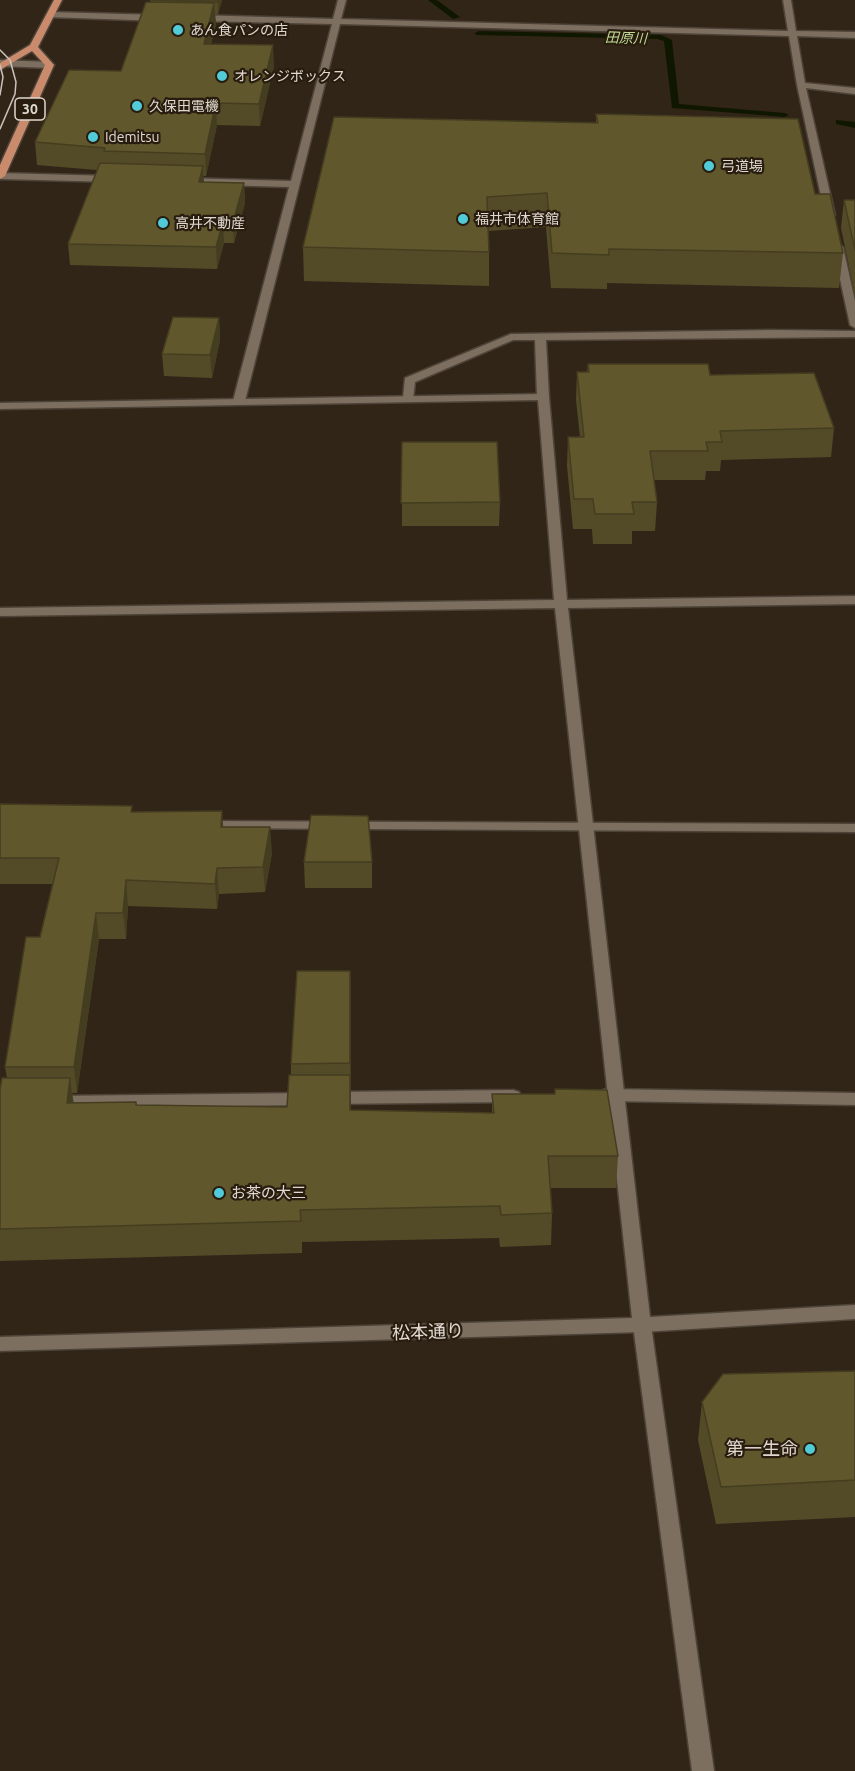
<!DOCTYPE html>
<html>
<head>
<meta charset="utf-8">
<style>
  body { margin:0 }
  canvas { display:block; background:#312518 }
</style>
</head>
<body>
<canvas width="855" height="1771"></canvas>
<script>
const g = document.querySelector('canvas').getContext('2d');
g.lineJoin = 'round';
const poly = rows => new Path2D(rows.map(r => 'M' + r).join(''));
function paint(path, color) { g.fillStyle = color; g.fill(path, 'evenodd'); }
function stroke(path, color, width, dash) { g.strokeStyle = color; g.lineWidth = width; g.lineCap = dash ? 'butt' : 'round'; g.setLineDash(dash || []); g.stroke(path); }
function drawText(font, color, halo, rows, align = 'center') {
  g.font = font + ' Ubuntu,"Noto Sans JP",sans-serif'; g.lineWidth = 4.5; g.setLineDash([]); g.textBaseline = 'middle'; g.strokeStyle = halo; g.fillStyle = color; for (const [text, x, y, turn = 0] of rows) {
    g.save(); g.translate(x, y); g.rotate((+turn || 0) * Math.PI / 180); g.textAlign = isNaN(turn) ? turn : align; if (halo) g.strokeText(text, 0, 0); g.fillText(text, 0, 0); g.restore();
  }
}
paint(poly([
  [428,0,437,0,460,17,453,19,428,0],
  [479,31,661,35,672,40,679,104,785,113,789,115,785,117,672,108,664,41,657,39,476,35,475,33,479,31],
  [836,120,855,122,855,128,836,124,836,120]
]), '#0f1700');
const minor = poly([
  [338,0,346,0,341,19,788,31,783,0,791,0,796,31,855,32,855,38,797,36,805,83,855,88,855,94,806,88,835,215,830,218,825,215,797,85,789,36,340,24,245,401,239,404,235,403,233,401,289,187,183,184,178,181,183,178,291,181,332,24,197,21,193,18,197,15,333,19,338,0],
  [50,12,161,15,165,18,161,21,47,17,46,15,50,12],
  [0,60,50,62,54,65,50,68,0,66,0,60],
  [0,173,114,176,119,179,114,182,0,179,0,173],
  [838,244,843,247,855,301,855,328,850,325,833,247,838,244],
  [775,330,855,331,855,337,546,340,549,397,543,400,537,397,535,340,513,340,415,382,413,400,409,401,403,398,405,378,511,334,775,330],
  [204,821,855,824,855,832,199,828,197,825,204,821],
  [606,1089,855,1093,855,1105,606,1101,600,1099,598,1095,600,1091,606,1089],
  [513,1090,519,1092,521,1096,519,1100,513,1102,330,1104,324,1102,322,1098,324,1094,330,1092,513,1090],
  [306,1093,312,1095,314,1099,312,1103,306,1105,54,1108,48,1106,46,1102,48,1098,54,1096,306,1093],
  [642,1318,648,1320,651,1325,714,1771,692,1771,633,1325,636,1320,642,1318]
]);
const tertiary = poly([
  [543,394,549,397,567,600,855,596,855,604,568,608,650,1317,855,1305,855,1319,642,1332,0,1351,0,1337,632,1318,555,608,0,616,0,608,554,600,538,400,0,409,0,403,543,394]
]);
const primary = poly([
  [54,0,62,0,38,47,54,65,5,176,0,179,0,165,45,65,32,51,0,70,0,63,30,45,54,0]
]);
stroke(minor, '#4d4338', 3);
stroke(tertiary, '#4d4338', 3);
stroke(primary, '#4d4338', 3);
paint(minor, '#7d6f5f');
paint(tertiary, '#7d6f5f');
paint(primary, '#ca8a6c');
stroke(poly([
  [0,50,10,60,16,82,15,94,0,129],
  [0,65,3,77,0,95]
]), '#ccc3ba', 1.5);
paint(poly([
  [151,0,222,0,218,14,215,14,216,24,211,44,274,66,260,126,217,125,206,176,203,176,204,182,244,183,245,203,234,243,224,243,217,269,70,265,68,244,97,170,37,165,35,142,121,71,151,2],
  [596,114,815,194,843,253,839,288,607,283,607,289,551,288,546,227,488,231,489,252,489,286,304,281,303,247,596,123],
  [844,200,855,200,855,295,841,228],
  [219,318,220,340,212,378,164,376,162,354],
  [588,364,710,375,834,428,831,457,721,460,720,471,706,471,705,480,654,480,657,502,655,531,632,531,632,544,593,544,592,529,573,529,567,466,568,437,580,437,576,400,577,372,587,372],
  [402,442,500,502,499,526,402,526],
  [0,804,132,806,132,812,223,827,272,853,265,892,219,894,217,909,128,906,126,939,99,939,77,1093,72,1093,74,1103,136,1105,287,1107,291,1075,291,1064,350,971,351,1110,492,1113,492,1094,555,1094,555,1089,618,1156,616,1188,550,1188,552,1213,551,1245,500,1247,499,1238,302,1242,302,1253,0,1261,0,1089,7,1078,5,1067,40,937,53,884,0,884],
  [304,862,372,862,372,888,305,888],
  [855,1371,855,1517,716,1524,698,1440,702,1402]
]), '#534b27');
paint(poly([
  [218,0,222,0,218,14],
  [214,3,216,24,205,65,204,44],
  [273,45,274,66,260,126,259,104],
  [216,103,217,125,206,176,205,154],
  [203,166,204,187,199,182],
  [244,183,245,203,234,243,233,222],
  [223,222,224,243,217,269,216,247],
  [219,318,220,340,212,378,210,355],
  [222,811,224,837,221,827],
  [270,827,272,853,265,892,263,867],
  [217,868,219,894,217,909,215,884],
  [126,880,128,906,126,939,123,913],
  [96,913,99,939,77,1093,74,1067],
  [350,971,351,998,351,1090,350,1063],
  [70,1078,74,1109,67,1103]
]), '#443d20');
const building = poly([
  [150,0,218,0,218,2,150,0],
  [146,2,214,3,204,44,273,45,259,104,216,103,205,154,104,151,105,148,35,142,69,70,121,71,146,2],
  [596,114,798,119,815,194,830,194,843,253,609,249,609,255,552,253,547,193,487,197,489,252,303,247,334,117,598,123,596,114],
  [100,163,203,166,199,182,244,183,233,222,223,222,216,247,68,244,100,163],
  [844,200,855,200,855,250,844,200],
  [173,317,219,318,210,355,162,354,173,317],
  [588,364,708,364,710,375,814,373,834,428,720,431,722,442,706,442,708,451,650,451,657,502,632,502,634,514,595,514,593,499,574,499,568,437,584,437,577,372,589,372,588,364],
  [402,442,497,442,500,502,401,503,402,442],
  [0,804,132,806,131,812,222,811,221,827,270,827,263,867,217,868,215,884,126,880,123,913,96,913,74,1067,5,1067,26,937,40,937,59,858,0,858,0,804],
  [311,815,368,816,372,862,304,862,311,815],
  [297,971,350,971,350,1063,291,1064,297,971],
  [289,1075,350,1075,350,1110,494,1113,492,1094,555,1094,555,1089,607,1090,618,1156,548,1156,552,1213,501,1215,500,1206,300,1210,301,1221,0,1229,0,1089,2,1078,70,1078,67,1103,136,1102,136,1105,287,1107,289,1075],
  [855,1371,855,1480,721,1487,702,1402,723,1374,855,1371]
]);
paint(building, '#61572d');
stroke(building, '#443d20', 1.5);
for (const [x, y, r, color] of [
  [178,30,6,"#52cbd9"],
  [222,76,6,"#52cbd9"],
  [137,106,6,"#52cbd9"],
  [93,137,6,"#52cbd9"],
  [709,166,6,"#52cbd9"],
  [463,219,6,"#52cbd9"],
  [163,223,6,"#52cbd9"],
  [219,1193,6,"#52cbd9"],
  [810,1449,6,"#52cbd9"]
]) { const dot = new Path2D(); dot.arc(x, y, r, 0, 2 * Math.PI); g.fillStyle = color; g.fill(dot); stroke(dot, '#271c0e', 2); }
drawText('14px', '#e0d8cf', '#271c0e', [
  ["あん食パンの店",190,30],
  ["オレンジボックス",234,76],
  ["久保田電機",149,106],
  ["Idemitsu",105,137],
  ["弓道場",721,166],
  ["福井市体育館",475,219],
  ["高井不動産",175,223]
], 'left');
drawText('italic 14px', '#c1d896', '#271c0e', [
  ["田原川",626,38,2]
]);
for (const [x, y, w] of [
  [30,109,30]
]) { const box = new Path2D(); box.roundRect(x - w / 2, y - 11, w, 22, 4.5); g.fillStyle = '#271c0e'; g.fill(box); stroke(box, '#e0d8cf', 1.5); }
drawText('bold 14px', '#e0d8cf', null, [
  ["30",30,109]
]);
drawText('15px', '#e0d8cf', '#271c0e', [
  ["お茶の大三",231,1193]
], 'left');
drawText('18px', '#e0d8cf', '#271c0e', [
  ["松本通り",428,1332,-2]
]);
drawText('18px', '#e0d8cf', '#271c0e', [
  ["第一生命",798,1449]
], 'right');
</script>
</body>
</html>
